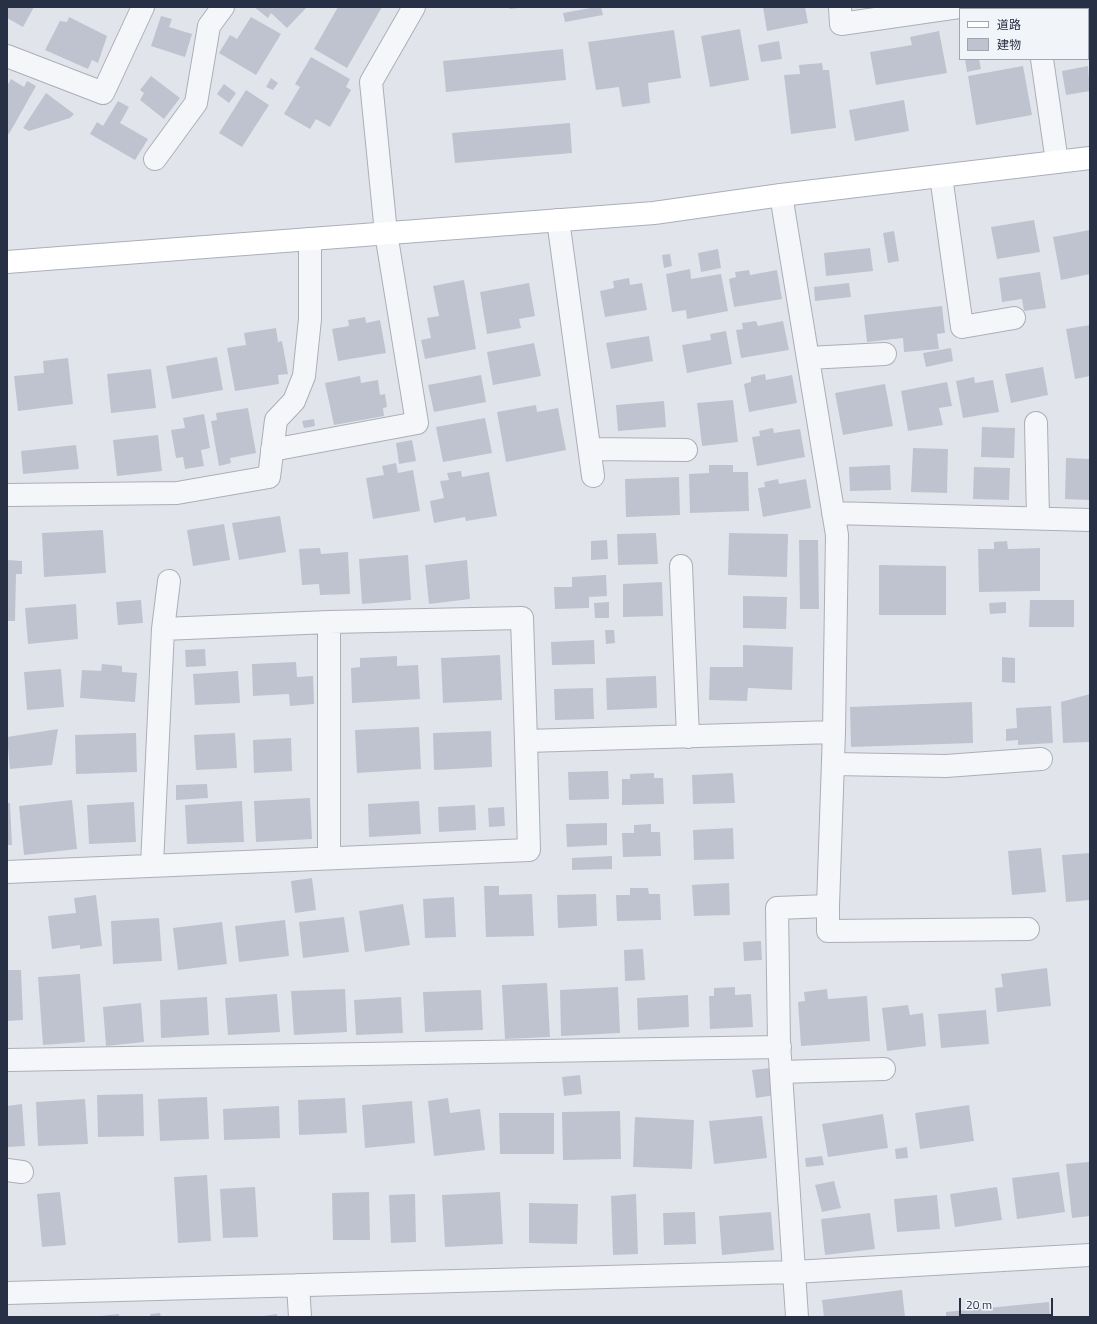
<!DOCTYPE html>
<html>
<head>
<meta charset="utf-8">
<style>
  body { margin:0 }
  #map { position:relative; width:1097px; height:1324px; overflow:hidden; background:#e1e5eb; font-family:"Titillium Web","Noto Sans JP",sans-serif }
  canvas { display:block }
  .frame { position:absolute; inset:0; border:8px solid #283045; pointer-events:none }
  .legend { position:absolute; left:959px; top:8px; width:130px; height:52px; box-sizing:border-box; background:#f1f4f8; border:1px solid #a1a6b0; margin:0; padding:5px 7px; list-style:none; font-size:12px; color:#283045 }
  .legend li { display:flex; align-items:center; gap:8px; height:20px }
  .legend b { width:20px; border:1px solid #a1a6b0 }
  .scale { position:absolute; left:959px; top:1298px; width:94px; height:18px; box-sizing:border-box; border:2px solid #283045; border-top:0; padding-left:5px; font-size:12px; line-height:14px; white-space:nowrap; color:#283045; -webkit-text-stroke:3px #f1f4f8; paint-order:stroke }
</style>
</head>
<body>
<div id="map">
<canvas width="1097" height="1324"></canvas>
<div class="frame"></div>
<ul class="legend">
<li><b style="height:5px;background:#fff"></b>道路</li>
<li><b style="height:11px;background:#bec3cf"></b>建物</li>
</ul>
<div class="scale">20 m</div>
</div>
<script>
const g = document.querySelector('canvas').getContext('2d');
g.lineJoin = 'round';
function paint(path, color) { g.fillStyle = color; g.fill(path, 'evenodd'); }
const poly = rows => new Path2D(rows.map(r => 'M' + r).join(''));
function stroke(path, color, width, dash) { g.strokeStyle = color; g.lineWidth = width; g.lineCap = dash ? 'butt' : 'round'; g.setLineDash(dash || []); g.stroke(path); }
paint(poly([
  [7,7,34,7,23,27,7,18],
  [254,7,307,7,287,28,271,13,268,18],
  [338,7,382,7,347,68,314,49],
  [509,7,519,7,519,8,510,9],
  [596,7,601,7,603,15,565,22,563,13],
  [763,7,805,7,808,23,767,31],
  [1090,13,1090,54,1088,55,1088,14],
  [161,16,172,19,169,27,192,34,185,57,151,46],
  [69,17,107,36,98,63,92,60,88,69,45,50,60,21,67,22],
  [251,17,281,34,256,75,219,53,230,35,237,39],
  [740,29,749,80,710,87,701,36],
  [674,30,681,78,648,83,650,103,622,107,619,87,596,90,588,42],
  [939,31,947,73,876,85,870,52,912,45,910,37],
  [779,41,782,59,761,62,758,45],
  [563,49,566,80,446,92,443,61],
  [311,57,350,79,346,87,351,90,330,127,316,119,310,129,284,114,300,87,295,84],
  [965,59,979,59,981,69,967,72],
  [822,63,823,70,829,70,836,128,791,134,784,75,800,74,799,65],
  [1023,66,1032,115,976,125,968,76],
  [1088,66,1090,91,1066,95,1062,71],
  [151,76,180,98,164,119,140,100,144,93,140,90],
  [271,78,278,83,273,90,266,87],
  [11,79,24,87,27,81,36,86,9,134,7,133,7,86],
  [224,84,236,93,229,103,217,94],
  [246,90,269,105,242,147,219,133],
  [46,93,74,114,70,118,29,131,23,128],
  [904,100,909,131,855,141,849,110],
  [118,101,129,107,120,123,148,139,135,160,90,134,97,122,103,126],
  [570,123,572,153,455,163,452,133],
  [1034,220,1040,252,997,259,991,227],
  [1090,230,1090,274,1061,280,1053,237],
  [894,231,899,261,888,263,883,233],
  [870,248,873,271,826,276,824,253],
  [718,249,721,268,701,272,698,253],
  [670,254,672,266,664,268,662,255],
  [690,269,691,279,721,274,728,311,687,319,686,310,672,312,666,274],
  [749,270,750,275,777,270,782,299,734,307,729,279,736,277,735,272],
  [1040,272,1046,308,1024,311,1022,299,1002,302,999,278],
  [629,278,630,285,642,283,647,310,605,317,600,291,614,288,613,281],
  [464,280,476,349,425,359,421,340,431,338,427,318,439,316,433,286],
  [529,283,535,316,519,319,521,328,487,334,480,292],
  [849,283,851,297,815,301,814,287],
  [942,306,945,333,937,334,939,349,904,352,903,338,867,342,864,315],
  [365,317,366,323,380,320,386,353,338,361,332,329,349,326,348,320],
  [756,321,758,326,783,321,789,350,741,358,736,330,743,329,742,323],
  [1090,325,1090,376,1075,379,1066,329],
  [276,328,278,342,282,341,288,374,278,375,279,384,235,391,227,348,246,345,244,333],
  [726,331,732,364,687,373,682,345,711,340,710,334],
  [649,336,653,361,611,369,606,343],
  [534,343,541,376,493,385,487,352],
  [951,348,953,361,926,367,923,353],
  [217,357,223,390,172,399,166,366],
  [68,358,73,404,18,411,14,376,44,373,43,361],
  [1043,367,1048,395,1011,403,1005,374],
  [151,369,156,408,111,413,107,374],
  [765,374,766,380,792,375,797,403,749,412,744,384,751,382,751,377],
  [481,375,486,402,434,412,428,385],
  [360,376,361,383,378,380,380,395,385,394,387,407,383,408,384,416,334,425,325,383],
  [974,377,975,383,993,380,999,412,963,418,956,381],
  [947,382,952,406,939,408,943,425,908,431,901,391],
  [885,384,893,426,843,435,835,393],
  [733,400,738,442,702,446,697,403],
  [664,401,666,427,618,431,616,405],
  [536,405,537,412,558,408,566,450,506,462,497,412],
  [248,408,256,453,230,458,231,463,219,466,211,421,217,420,216,413],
  [204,414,210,448,201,450,204,466,185,469,183,457,176,458,171,430,185,428,183,418],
  [485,418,492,453,443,462,436,427],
  [314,419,315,426,304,428,302,421],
  [982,427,1015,428,1014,458,981,457],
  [773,428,774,433,800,429,805,457,757,466,752,437,760,436,759,431],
  [158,435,162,471,117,476,113,440],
  [412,440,416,461,399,464,396,443],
  [76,445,79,469,23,474,21,451],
  [913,448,948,449,947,493,911,492],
  [1066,458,1090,459,1090,500,1065,499],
  [396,463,398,473,413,470,420,511,373,519,366,478,384,475,382,466],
  [709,465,733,465,733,472,748,472,749,511,690,513,689,474,709,473],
  [890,465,891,490,850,491,849,467],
  [974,467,1010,468,1009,500,973,499],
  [461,471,462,477,489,472,497,516,466,521,465,517,434,523,430,501,444,498,440,481,449,480,447,473],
  [679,477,680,515,626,517,625,479],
  [778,479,779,484,806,479,811,508,763,517,758,488,765,487,764,482],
  [280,516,286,552,239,560,232,523],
  [224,524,230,560,193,566,187,530],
  [103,530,106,573,44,577,42,533],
  [656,533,658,564,618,565,617,534],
  [729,533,788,534,787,577,728,575],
  [607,540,608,559,591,560,591,541],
  [799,540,818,540,819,609,800,609],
  [1007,541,1008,549,1040,548,1040,591,979,592,978,549,994,549,994,542],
  [320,548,321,554,348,552,350,594,320,595,319,584,302,585,299,549],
  [408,555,411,600,362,604,359,559],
  [7,560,22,561,22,574,16,574,15,621,7,621],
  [467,560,470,599,429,604,425,565],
  [879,565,946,566,946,615,879,615],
  [606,575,607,596,589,597,589,608,555,609,554,587,572,587,572,577],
  [662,582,663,616,623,617,623,584],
  [743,596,787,597,786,629,743,628],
  [141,600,143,623,118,625,116,602],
  [1030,600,1074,600,1074,627,1029,627],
  [609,602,609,618,595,618,594,603],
  [1006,602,1006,613,990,614,989,603],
  [76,604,78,639,28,644,25,608],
  [605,630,614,630,615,643,606,644],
  [594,640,595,664,552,665,551,642],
  [743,645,793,647,792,690,748,688,747,701,709,700,710,667,743,667],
  [205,649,206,666,186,667,185,650],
  [500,655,502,700,443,703,441,658],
  [397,656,397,666,418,665,420,699,352,703,351,668,360,667,360,658],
  [1002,657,1015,658,1015,683,1002,682],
  [296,662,297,677,313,676,314,704,290,706,289,694,253,696,252,664],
  [102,664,122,666,122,672,137,673,135,702,80,698,82,670,101,671],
  [61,669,64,707,27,710,24,672],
  [238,671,240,703,195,705,193,674],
  [656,676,657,708,607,710,606,678],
  [593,688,594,719,555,720,554,689],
  [1090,694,1090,742,1063,743,1061,702],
  [972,702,973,743,851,747,850,707],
  [1051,706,1053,743,1018,745,1018,740,1006,741,1006,729,1017,728,1016,708],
  [419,727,421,769,357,773,355,730],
  [58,729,52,765,10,769,7,737],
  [491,731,492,767,434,770,433,733],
  [136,733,137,772,76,774,75,735],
  [235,733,237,768,196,770,194,735],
  [291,738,292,771,254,773,253,740],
  [608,771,609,799,569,800,568,772],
  [654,773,654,778,663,778,664,804,622,805,622,779,630,779,630,774],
  [733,773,735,803,693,804,692,775],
  [207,784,208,798,176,800,176,785],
  [310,798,312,839,256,842,254,801],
  [72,800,77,849,24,855,19,806],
  [242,801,244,842,187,844,185,805],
  [419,801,421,834,369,837,368,804],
  [134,802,136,842,89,844,87,805],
  [7,803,10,803,12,845,7,845],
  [475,805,476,830,439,832,438,807],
  [504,807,505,826,489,827,488,808],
  [607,823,607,845,567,847,566,824],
  [651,824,651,832,660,832,661,856,623,857,622,833,634,833,634,825],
  [733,828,734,859,694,860,693,830],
  [1041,848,1046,892,1012,895,1008,851],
  [1090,853,1090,900,1066,902,1062,855],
  [612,856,612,869,572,870,572,858],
  [312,878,316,910,295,913,291,881],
  [729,883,730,915,694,916,692,885],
  [484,886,499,886,499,895,532,894,534,936,486,937],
  [630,888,648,888,649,894,660,894,661,920,617,921,616,895,630,895],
  [596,894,597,926,558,928,557,895],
  [96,895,102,946,80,949,80,945,52,949,48,916,76,913,74,898],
  [454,897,456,937,425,938,423,899],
  [403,904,410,945,365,952,359,911],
  [344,917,349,952,303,958,299,922],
  [159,918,162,961,113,964,111,921],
  [285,920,289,956,239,962,235,926],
  [222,922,227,964,178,970,173,928],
  [761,941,762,960,744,961,743,942],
  [643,949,645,980,625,981,624,950],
  [1047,968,1051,1006,997,1012,995,988,1003,987,1001,974],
  [7,970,21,970,23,1020,7,1021],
  [80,974,85,1042,43,1045,38,977],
  [547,983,550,1037,505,1039,502,985],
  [618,987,620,1033,561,1036,560,990],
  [735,987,735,995,751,994,753,1027,710,1029,709,996,714,996,714,988],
  [345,989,347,1032,294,1035,291,991],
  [827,989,828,999,867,996,870,1041,801,1046,798,1002,805,1001,804,992],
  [481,990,483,1030,425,1032,423,992],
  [277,994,280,1032,228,1035,225,998],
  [688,995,689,1027,638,1030,637,998],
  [207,997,209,1035,161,1038,160,1000],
  [401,997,403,1033,356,1035,354,1000],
  [141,1003,144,1042,106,1046,103,1007],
  [908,1005,910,1015,923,1013,926,1046,887,1051,882,1008],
  [986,1010,989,1044,941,1048,938,1014],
  [771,1068,775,1095,756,1098,752,1070],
  [580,1075,582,1094,564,1096,562,1077],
  [143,1094,144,1136,98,1137,97,1095],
  [207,1097,209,1139,160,1141,158,1099],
  [345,1098,347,1133,299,1135,298,1100],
  [448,1098,450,1113,480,1109,485,1150,434,1156,428,1101],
  [85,1099,88,1144,38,1146,36,1102],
  [412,1101,415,1143,365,1148,362,1105],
  [22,1104,25,1146,7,1147,7,1106],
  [969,1105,974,1141,920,1149,915,1113],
  [279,1106,280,1138,224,1140,223,1109],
  [620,1111,621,1159,563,1160,562,1112],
  [499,1113,554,1113,554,1154,500,1154],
  [883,1114,888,1148,828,1157,822,1124],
  [762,1116,767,1158,714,1164,709,1121],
  [635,1117,694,1120,692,1169,633,1167],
  [907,1147,908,1158,896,1159,895,1149],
  [822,1156,824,1165,806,1167,805,1158],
  [1089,1162,1090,1216,1072,1218,1066,1164],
  [1059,1172,1065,1212,1017,1219,1012,1178],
  [207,1175,211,1241,178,1243,174,1177],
  [834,1181,841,1208,822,1212,815,1185],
  [255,1187,258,1237,223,1238,220,1189],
  [997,1187,1002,1220,955,1227,950,1194],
  [60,1192,66,1245,42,1247,37,1194],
  [369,1192,370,1240,333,1240,332,1193],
  [500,1192,503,1244,445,1247,442,1195],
  [415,1194,416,1242,391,1243,389,1195],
  [636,1194,638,1254,613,1255,611,1196],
  [937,1195,940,1229,897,1232,894,1199],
  [529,1203,578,1204,577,1244,529,1243],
  [695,1212,696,1244,664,1245,663,1213],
  [771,1212,774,1250,722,1255,719,1216],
  [870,1213,875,1249,825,1255,821,1219],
  [902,1290,905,1317,824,1317,822,1300],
  [1049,1302,1050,1317,946,1317,946,1312],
  [160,1313,161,1317,151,1317,150,1314],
  [119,1314,119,1317,100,1317,100,1316],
  [277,1314,277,1317,263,1317,263,1316]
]), '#bec3cf');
const street = poly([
  [840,7,841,24,959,7],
  [1035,7,1035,9],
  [7,56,103,93,143,7],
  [1042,59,1057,162],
  [155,159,196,103,209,26,223,7],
  [941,176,962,327,1014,318],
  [781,195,837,535,834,732,828,906,777,908,779,1043,797,1317],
  [558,220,593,476],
  [808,358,885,354],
  [1036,423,1038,518],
  [590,449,686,450],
  [272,450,417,423,386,233,371,82,414,7],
  [7,495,177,493,269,477,276,420,294,401,304,376,310,319,310,239],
  [833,513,1090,520],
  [681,566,688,737],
  [163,629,169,581],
  [833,764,946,766,1041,759],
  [329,857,329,622],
  [152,865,163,629,329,622,522,618,526,741],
  [7,872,529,850,526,741,834,732],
  [828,906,828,931,1028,929],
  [7,1060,780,1047],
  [781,1072,884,1069],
  [7,1170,22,1172],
  [298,1285,300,1317],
  [7,1293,794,1272,1090,1255]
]);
const secondary = poly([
  [7,262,654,213,781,195,1090,158]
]);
stroke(street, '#aaafb9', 24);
stroke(secondary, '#aaafb9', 24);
stroke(street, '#f5f6f9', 22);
stroke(secondary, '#fff', 22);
</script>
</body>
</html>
